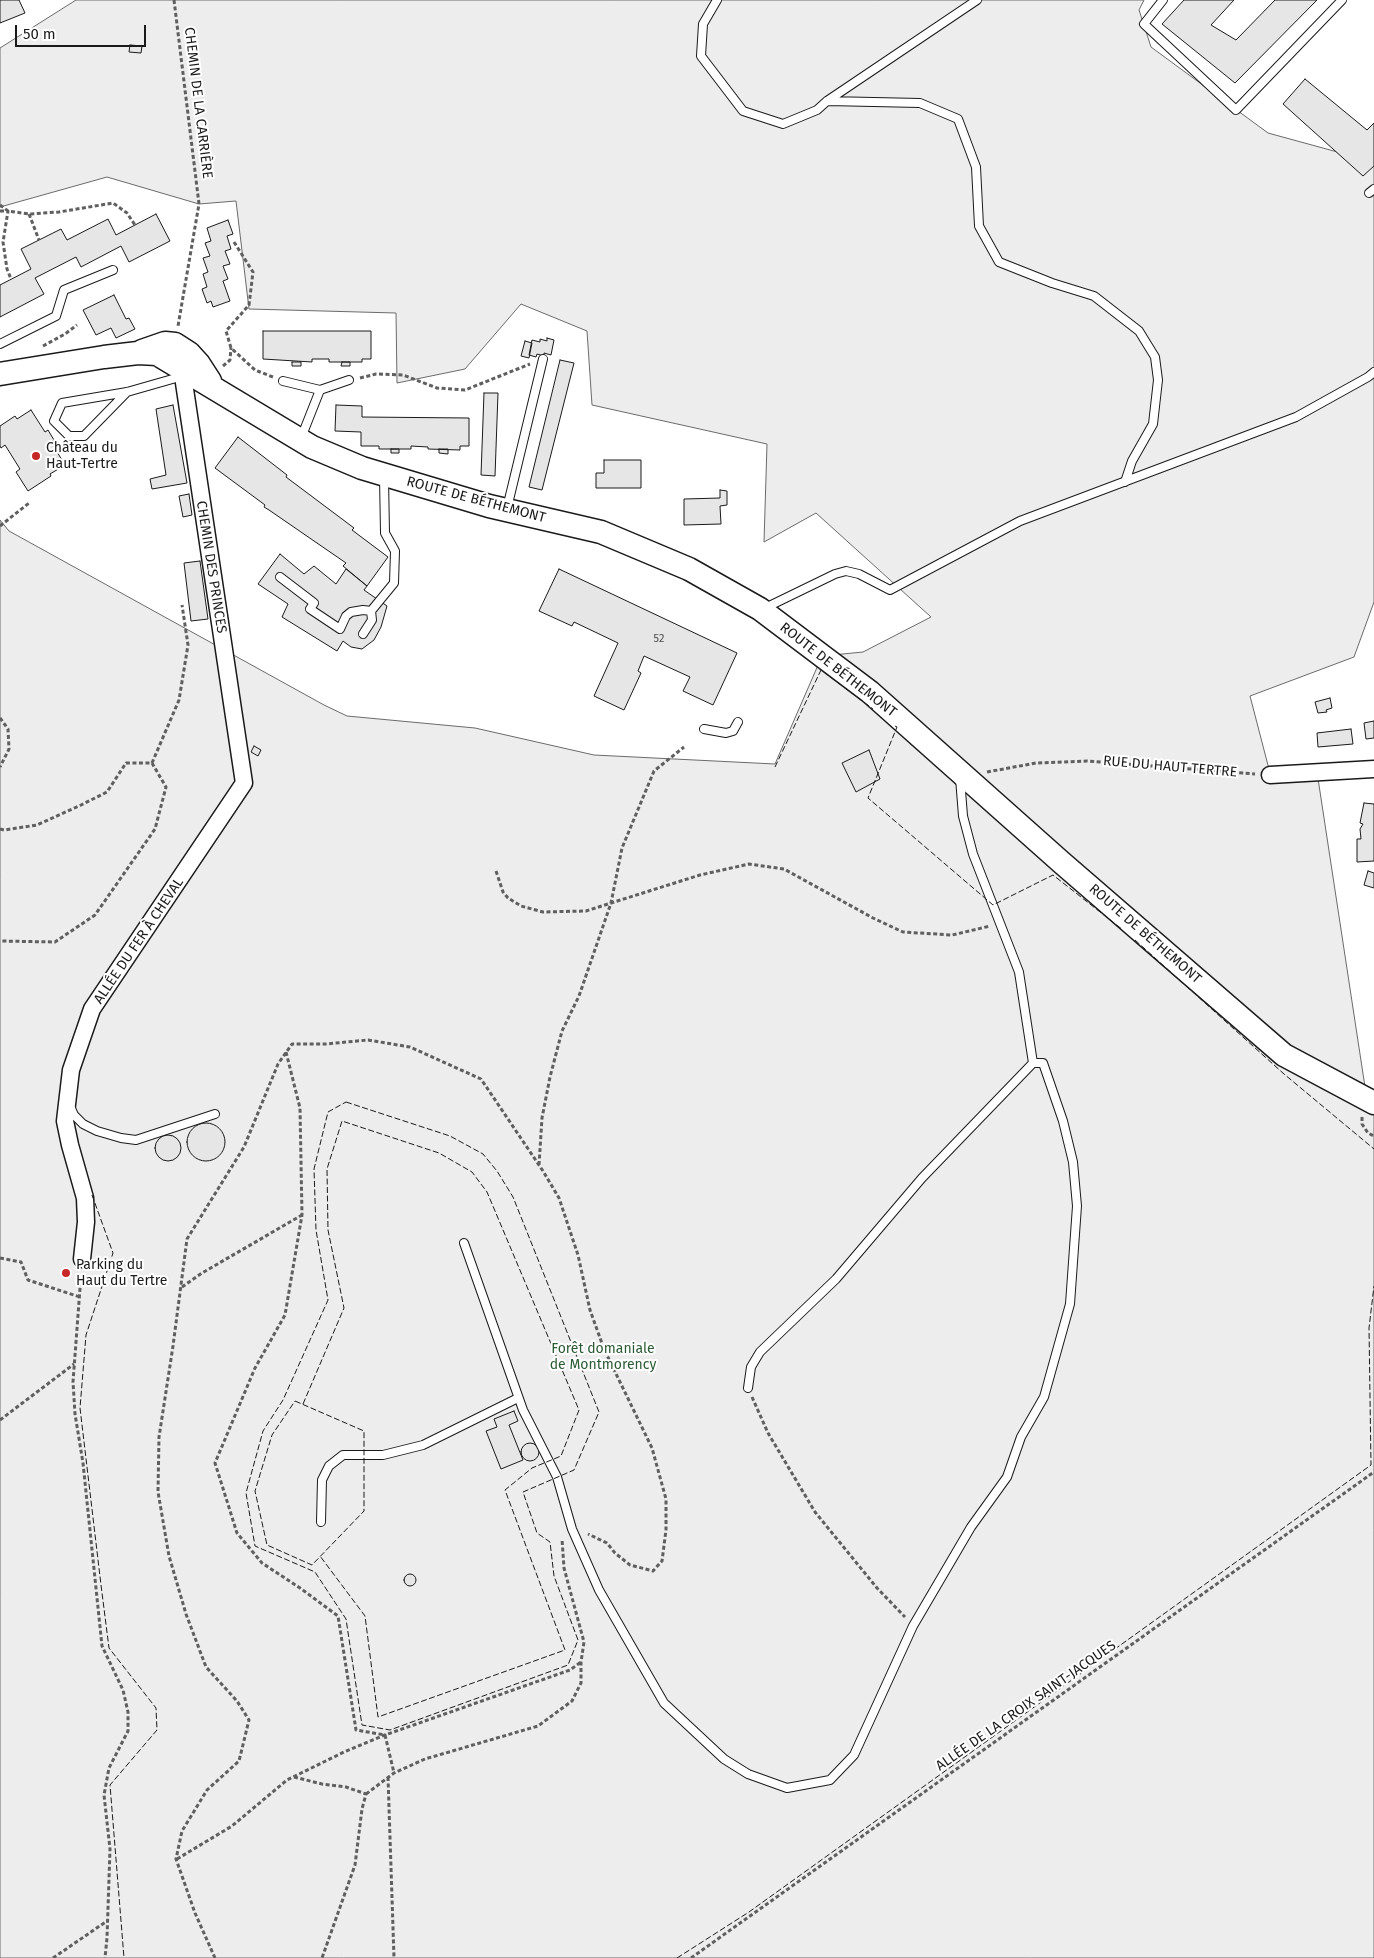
<!DOCTYPE html>
<html>
<head>
<meta charset="utf-8">
<style>
  body { margin:0 }
  #map { position:relative; width:1374px; height:1958px; overflow:hidden; background:#fff; font-family:"Fira Sans",sans-serif }
  canvas { display:block }
  .scale { position:absolute; left:15px; top:25px; width:131px; height:22px; box-sizing:border-box; border:2px solid #1a1a1a; border-top:0; padding-left:6px; font-size:15px; line-height:18px; white-space:nowrap; color:#1a1a1a; -webkit-text-stroke:4px #fff; paint-order:stroke }
</style>
</head>
<body>
<div id="map">
<canvas width="1374" height="1958"></canvas>
<div class="scale">50 m</div>
</div>
<script>
const g = document.querySelector('canvas').getContext('2d');
g.lineJoin = 'round';
function paint(path, color) { g.fillStyle = color; g.fill(path, 'evenodd'); }
const poly = rows => new Path2D(rows.map(r => 'M' + r).join(''));
function stroke(path, color, width, dash) { g.strokeStyle = color; g.lineWidth = width; g.lineCap = dash ? 'butt' : 'round'; g.setLineDash(dash || []); g.stroke(path); }
function drawText(font, color, halo, rows, align = 'center') {
  g.font = font + ' "Fira Sans",sans-serif'; g.lineWidth = 4; g.setLineDash([]); g.textBaseline = 'middle'; g.strokeStyle = halo; g.fillStyle = color; for (const [text, x, y, turn = 0] of rows) {
    g.save(); g.translate(x, y); g.rotate((+turn || 0) * Math.PI / 180); g.textAlign = isNaN(turn) ? turn : align; if (halo) g.strokeText(text, 0, 0); g.fillText(text, 0, 0); g.restore();
  }
}
const green = poly([
  [76,0,1144,0,1139,10,1151,47,1268,133,1374,162,1374,602,1354,657,1250,696,1270,773,1317,772,1367,1100,1374,1103,1374,1958,0,1958,0,520,9,531,324,705,347,716,475,728,594,755,775,764,822,656,863,652,931,617,816,513,764,542,767,444,592,405,587,331,521,304,465,369,397,383,396,313,249,309,236,201,199,204,107,177,0,207,0,48,76,0]
]);
paint(green, '#ededed');
stroke(green, '#6a6a6a', 1);
const building = poly([
  [0,0,19,0,25,13,0,23,0,0],
  [1184,0,1234,0,1211,25,1236,40,1275,0,1317,0,1235,83,1162,24,1184,0],
  [130,45,142,46,141,53,129,52,130,45],
  [1305,79,1367,130,1374,123,1374,166,1363,176,1283,104,1305,79],
  [156,214,170,241,129,262,121,246,81,267,76,257,35,278,44,294,0,317,0,285,31,269,21,249,61,229,67,240,108,219,116,235,156,214],
  [228,220,233,234,227,236,231,249,225,251,230,264,223,266,228,279,223,281,230,301,213,307,211,301,207,303,202,289,207,287,203,274,208,272,203,258,210,256,205,243,211,241,207,228,228,220],
  [114,295,126,319,129,318,135,329,116,338,111,328,96,335,83,310,114,295],
  [263,331,371,331,371,359,362,359,362,362,329,362,329,359,312,359,312,362,263,359,263,331],
  [547,338,554,340,551,355,544,353,544,356,537,354,536,357,529,355,532,340,540,342,540,339,547,341,547,338],
  [525,341,532,343,529,358,521,356,525,341],
  [560,360,574,363,542,490,529,487,560,360],
  [292,362,301,362,301,366,292,366,292,362],
  [342,362,350,362,350,366,341,366,342,362],
  [484,393,498,393,495,476,481,475,484,393],
  [173,405,187,483,152,489,150,479,166,475,156,409,173,405],
  [336,405,362,406,362,417,469,418,469,446,460,446,460,450,428,449,428,447,411,446,411,449,379,449,379,446,361,446,361,432,335,431,336,405],
  [31,410,45,432,48,430,54,440,51,442,65,465,50,474,51,476,28,491,16,472,20,469,5,445,1,448,0,446,0,426,15,416,17,419,31,410],
  [238,437,287,475,286,477,354,528,352,530,388,557,367,586,343,566,346,563,269,510,264,507,265,505,215,468,238,437],
  [391,449,399,449,399,453,391,453,391,449],
  [439,449,448,449,448,454,439,453,439,449],
  [604,460,641,460,641,488,596,488,596,473,604,473,604,460],
  [720,490,727,491,727,505,720,506,721,524,684,525,684,499,720,498,720,490],
  [189,494,192,515,183,517,179,496,189,494],
  [280,554,304,574,314,566,336,584,346,569,367,586,364,590,387,606,381,627,374,640,362,649,351,647,343,641,337,651,282,617,288,604,258,584,280,554],
  [200,561,208,619,191,621,184,563,200,561],
  [559,569,737,653,713,705,683,691,690,677,644,656,638,671,641,673,624,710,594,696,618,643,574,622,572,626,539,611,559,569],
  [1330,698,1332,708,1326,710,1327,712,1318,713,1315,702,1330,698],
  [1374,721,1374,738,1366,739,1364,723,1374,721],
  [1351,729,1353,744,1318,747,1317,733,1351,729],
  [254,746,261,750,258,756,251,752,254,746],
  [869,750,880,779,856,792,842,763,869,750],
  [1364,803,1374,804,1374,861,1357,862,1357,839,1361,839,1360,829,1363,824,1360,823,1364,803],
  [1368,871,1374,873,1374,888,1364,885,1368,871],
  '187 1142a19 19 0 1 1 38 0a19 19 0 1 1-38 0Z',
  '155 1148a13 13 0 1 1 26 0a13 13 0 1 1-26 0Z',
  [514,1411,518,1421,509,1425,523,1460,501,1469,486,1431,497,1427,494,1419,514,1411],
  '521 1452a9 9 0 1 1 18 0a9 9 0 1 1-18 0Z',
  '404 1580a6 6 0 1 1 12 0a6 6 0 1 1-12 0Z'
]);
paint(building, '#e6e6e6');
stroke(building, '#1a1a1a', 1);
const lane = poly([
  [717,0,703,24,701,56,743,111,783,124,817,110,827,101,977,0],
  [1163,0,1144,24,1236,110,1342,0],
  [827,101,920,103,958,119,976,167,979,226,999,262,1052,283,1094,296,1139,331,1155,357,1158,380,1153,424,1132,461,1125,482],
  [1369,193,1374,189],
  [0,344,56,316,64,290,113,270],
  [283,381,320,390],
  [127,392,84,436,69,436,54,421,62,403,127,392,183,376],
  [301,438,320,390,349,380],
  [507,508,543,359],
  [280,577,314,603,310,609,340,629,346,616,351,612,363,610,371,611,394,583,395,551,385,533,384,477],
  [765,608,835,574,846,571,859,574,890,590,1020,521,1296,417,1368,377,1374,372],
  [363,634,372,620,371,611],
  [704,729,726,733,733,731,738,722],
  [960,778,963,816,973,854,1019,972,1033,1063],
  [70,1106,74,1115,83,1124,97,1131,121,1138,136,1140,215,1114],
  [464,1243,523,1410,557,1477,572,1529,599,1590,664,1703,724,1759,748,1774,787,1788,830,1780,854,1755,913,1626,971,1527,1007,1477,1021,1437,1044,1397,1070,1304,1077,1206,1073,1162,1063,1121,1043,1063,1033,1063,922,1178,836,1279,760,1352,751,1367,748,1388],
  [321,1522,322,1480,329,1466,343,1455,383,1455,423,1445,518,1398]
]);
const street = poly([
  [1270,775,1374,769],
  [82,1259,86,1222,85,1198,70,1145,65,1121,71,1070,92,1009,244,783,183,376,180,368,183,363]
]);
const secondary = poly([
  [142,351,165,343,175,344,189,353,199,364,210,381],
  [0,374,104,357,138,353,157,354,312,447,362,468,489,506,601,532,689,569,760,609,870,692,1061,862,1284,1055,1374,1103]
]);
stroke(lane, '#1a1a1a', 10);
stroke(street, '#1a1a1a', 19);
stroke(secondary, '#1a1a1a', 25);
stroke(poly([
  [174,0,199,204,178,326],
  [0,205,8,211,29,214,59,212,113,203,127,213,135,225],
  [0,211,8,211,3,242,7,269,11,279],
  [29,214,39,240],
  [234,242,253,272,249,305,226,331,231,348,255,370,273,377],
  [43,346,65,334,77,325],
  [223,366,230,360,231,348],
  [360,378,376,374,403,375,437,388,465,390,530,364],
  [0,526,29,503],
  [0,718,8,729,9,749,0,767],
  [152,763,179,700,188,645,182,605],
  [987,772,1036,763,1087,761,1255,774],
  [0,829,4,830,37,825,81,805,107,792,126,763,152,763,166,787,155,829,95,915,55,942,0,941],
  [496,871,503,892,508,898,521,906,543,912,586,911,611,903,622,848,654,771,684,747],
  [286,1052,300,1108,302,1215,285,1315,255,1368,215,1463,237,1533,262,1563,300,1588,338,1616,356,1730,385,1735,394,1773],
  [1362,1117,1362,1124,1368,1133,1374,1136],
  [539,1165,542,1118,550,1077,562,1031,579,996,611,903,700,875,749,864,784,869,873,918,903,932,952,935,990,926],
  [0,1258,21,1262,28,1280,80,1297],
  [81,1275,73,1382,75,1414,83,1463,102,1646,123,1690,128,1712,128,1731,109,1768,104,1795,110,1849,107,1938,105,1958],
  [182,1287,202,1273,302,1215],
  [752,1397,768,1433,815,1512,877,1588,905,1617],
  [0,1420,74,1364],
  [294,1777,322,1784,346,1787,366,1794,362,1809,355,1865,322,1958],
  [388,1777,394,1958],
  [366,1794,394,1773,425,1759,538,1726,572,1701,581,1683,581,1662,584,1642,564,1568,562,1539],
  [177,1859,232,1826,287,1780,344,1752,385,1735,570,1670,581,1662],
  [53,1958,107,1921],
  [215,1958,195,1913,176,1859,182,1831,207,1790,239,1761,249,1720,237,1701,206,1667,186,1614,169,1556,158,1492,159,1437,173,1346,187,1239,244,1147,278,1064,292,1044,326,1044,368,1040,410,1047,481,1079,543,1171,559,1198,578,1255,590,1310,604,1349,652,1448,666,1499,666,1530,662,1561,653,1571,630,1565,615,1553,607,1543,588,1534],
  [691,1958,1374,1472]
]), '#5f5f5f', 3, [4, 2.5]);
stroke(lane, '#fff', 8);
stroke(street, '#fff', 16);
stroke(secondary, '#fff', 22);
stroke(poly([
  [895,726,897,727,868,798,993,905,1053,875,1123,930],
  [775,767,821,670,873,709],
  [1135,940,1284,1074,1374,1149],
  [346,1102,450,1136,483,1154,497,1171,513,1197,599,1412,574,1470,523,1492,537,1533,550,1542,554,1576,578,1640,568,1665,390,1730,362,1725,346,1619,315,1572,255,1546,246,1493,263,1431,283,1400,328,1300,316,1230,314,1169,328,1112,346,1102],
  [92,1195,113,1253,86,1335,80,1408,101,1585,109,1648,156,1708,157,1730,110,1785,124,1958],
  [295,1401,364,1431,364,1511,312,1565,267,1545,255,1491,272,1435,295,1401],
  [303,1404,344,1308,328,1230,327,1169,342,1121,439,1153,472,1172,487,1192,579,1410,561,1456,532,1468,505,1490,565,1650,378,1717,365,1616,320,1556],
  [677,1958,749,1912,1371,1465,1369,1328,1374,1286]
]), '#1a1a1a', 1, [6, 2.5]);
for (const [x, y, r, color] of [
  [36,456,5,"#c62828"],
  [66,1273,5,"#c62828"]
]) { const dot = new Path2D(); dot.arc(x, y, r, 0, 2 * Math.PI); g.fillStyle = color; g.fill(dot); stroke(dot, '#fff', 2); }
drawText('11px', '#4d4d4d', null, [
  ["52",659,639]
]);
drawText('14px', '#1a1a1a', '#fff', [
  ["CHEMIN DE LA CARRIÈRE",198,103,83],
  ["ROUTE DE BÉTHEMONT",476,500,15],
  ["CHEMIN DES PRINCES",211,567,81],
  ["ROUTE DE BÉTHEMONT",838,670,38],
  ["RUE DU HAUT TERTRE",1170,767,5],
  ["ROUTE DE BÉTHEMONT",1145,934,41],
  ["ALLÉE DU FER À CHEVAL",139,941,-56],
  ["ALLÉE DE LA CROIX SAINT-JACQUES",1026,1706,-35]
]);
drawText('14px', '#1a1a1a', '#fff', [
  ["Château du",46,448],
  ["Haut-Tertre",46,464],
  ["Parking du",76,1265],
  ["Haut du Tertre",76,1281]
], 'left');
drawText('14px', '#2b5a34', '#fff', [
  ["Forêt domaniale",603,1349],
  ["de Montmorency",603,1365]
]);
</script>
</body>
</html>
